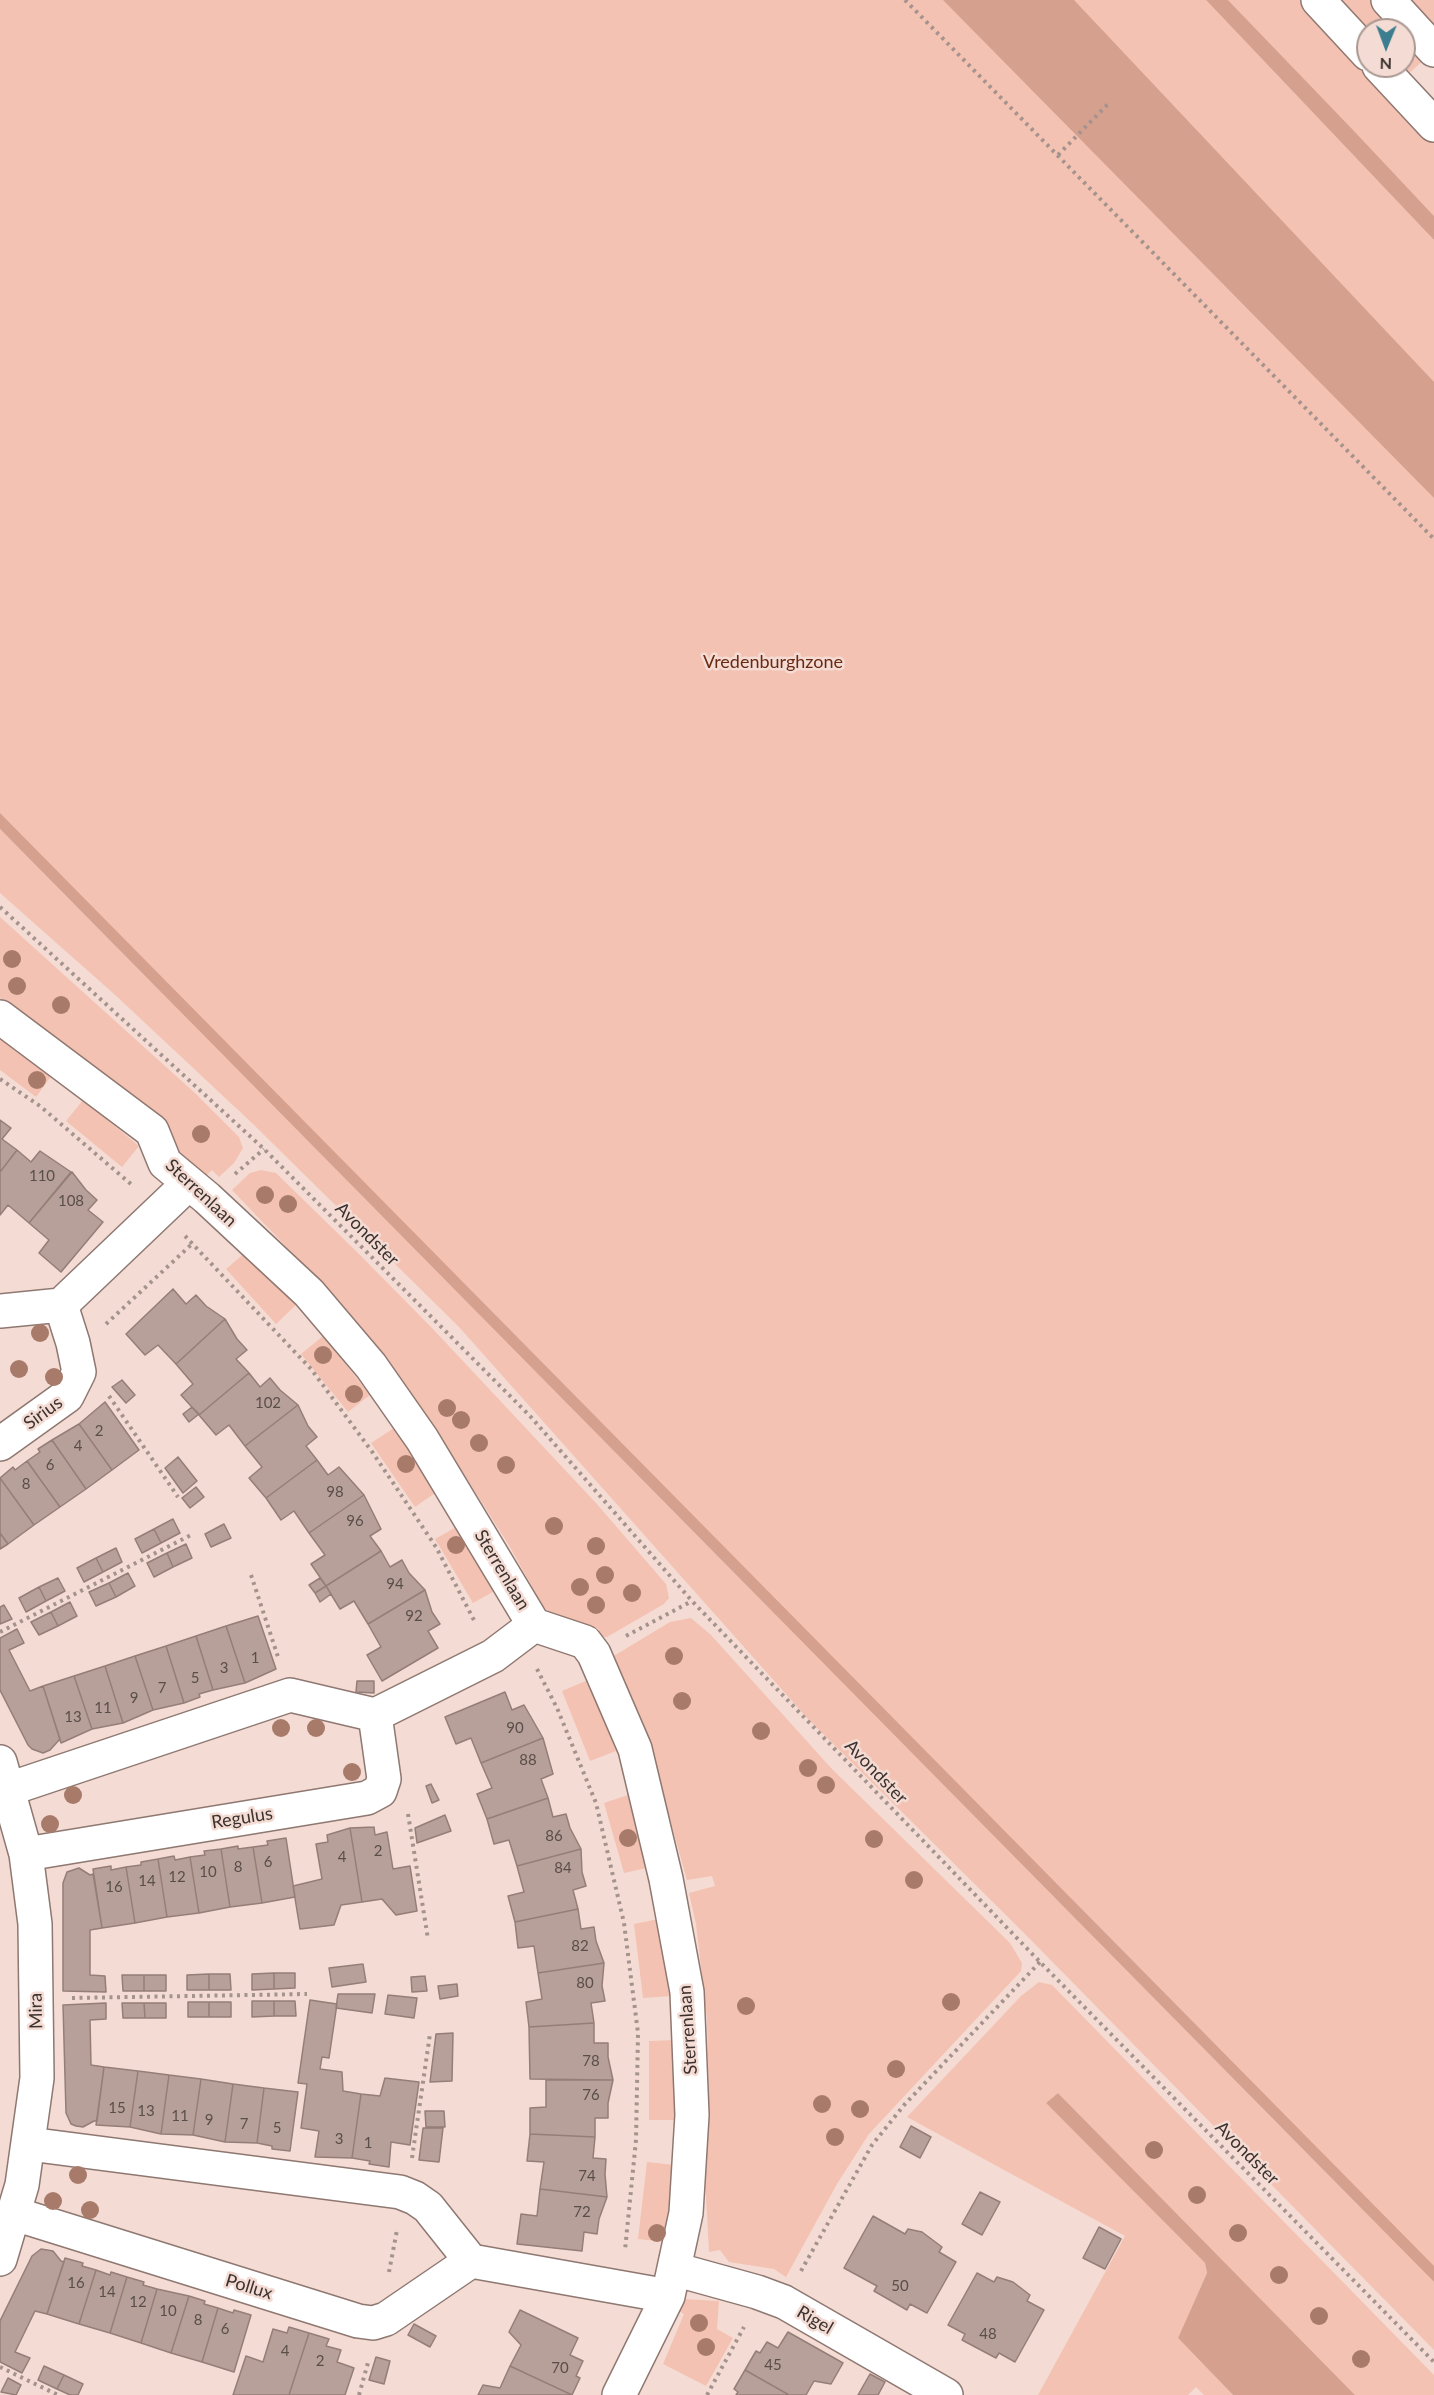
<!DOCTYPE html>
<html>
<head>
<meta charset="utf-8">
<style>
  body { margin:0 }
  #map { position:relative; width:1434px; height:2395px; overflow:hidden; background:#f4dcd4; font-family:Lato,sans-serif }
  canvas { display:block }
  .north { position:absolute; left:1356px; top:18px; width:60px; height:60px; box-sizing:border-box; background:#f4dcd4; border:2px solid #aa9892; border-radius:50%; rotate:181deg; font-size:16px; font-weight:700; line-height:24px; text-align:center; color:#3b322f }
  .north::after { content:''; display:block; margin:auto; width:21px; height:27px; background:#3c7d8f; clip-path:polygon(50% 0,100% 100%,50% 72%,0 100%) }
</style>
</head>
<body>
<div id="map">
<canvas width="1434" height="2395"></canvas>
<div class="north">N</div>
</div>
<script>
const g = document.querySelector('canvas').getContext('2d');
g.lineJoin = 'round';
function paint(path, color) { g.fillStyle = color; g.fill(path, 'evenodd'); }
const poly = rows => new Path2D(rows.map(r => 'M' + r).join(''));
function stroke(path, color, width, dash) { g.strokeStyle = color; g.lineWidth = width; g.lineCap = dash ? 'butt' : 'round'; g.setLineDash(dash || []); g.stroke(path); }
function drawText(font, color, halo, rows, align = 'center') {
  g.font = font + ' Lato,sans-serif'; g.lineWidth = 5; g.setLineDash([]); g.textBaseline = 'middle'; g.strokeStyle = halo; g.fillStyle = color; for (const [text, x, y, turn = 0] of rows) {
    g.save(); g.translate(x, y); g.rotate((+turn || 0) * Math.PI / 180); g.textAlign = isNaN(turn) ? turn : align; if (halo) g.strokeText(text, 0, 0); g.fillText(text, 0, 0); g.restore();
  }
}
paint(poly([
  [0,0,1206,0,1434,240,1434,2272,0,819],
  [1228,0,1305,0,1434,136,1434,216],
  [1334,0,1373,0,1399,30,1368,30],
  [1404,0,1434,0,1434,33],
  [1404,35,1425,59,1407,75,1398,66,1404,66],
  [0,829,1434,2282,1434,2350,1023,1932,809,1720,459,1327,253,1124,113,993,0,893],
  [0,917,196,1094,239,1137,243,1148,234,1163,219,1177,212,1170,200,1182,193,1179,168,1129,0,998],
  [0,1037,52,1075,36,1097,0,1070],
  [83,1100,139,1146,122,1167,66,1121],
  [261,1170,276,1173,357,1252,432,1328,596,1503,666,1584,669,1598,664,1604,607,1637,602,1637,598,1629,550,1613,542,1605,510,1547,434,1427,319,1281,232,1190,250,1173],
  [247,1251,297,1304,276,1324,226,1269],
  [323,1336,370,1395,348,1412,301,1354],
  [394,1428,438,1491,415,1507,371,1443],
  [460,1525,498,1589,473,1603,435,1539],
  [691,1618,711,1635,832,1769,1010,1943,1022,1963,1021,1971,869,2134,837,2184,786,2277,774,2269,729,2262,720,2250,709,2252,705,2178,709,2108,707,2019,696,1924,689,1893,715,1886,712,1876,687,1880,654,1762,612,1657,670,1622],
  [588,1680,616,1751,590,1761,562,1691],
  [631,1794,656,1866,624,1873,604,1803],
  [668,1917,672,1996,643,1998,634,1924],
  [1039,1982,1052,1985,1434,2375,1434,2395,1355,2395,1058,2093,1046,2103,1205,2263,1207,2273,1178,2338,1233,2395,1204,2395,1196,2387,1188,2395,1038,2395,1125,2236,907,2117,1021,1996],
  [677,2040,677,2120,649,2120,649,2041],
  [647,2162,675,2165,666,2242,638,2239],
  [684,2299,719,2301,717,2329,733,2338,706,2386,663,2364,684,2314,675,2309]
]), '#f4c2b2');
paint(poly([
  [943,0,1074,0,1434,382,1434,498],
  [1206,0,1228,0,1353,130,1434,216,1434,240],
  [0,813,1434,2266,1434,2282,0,829],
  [1058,2093,1355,2395,1233,2395,1178,2338,1207,2273,1205,2263,1046,2103]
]), '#d6a08f');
const building = poly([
  [0,1120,11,1128,2,1139,17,1150,0,1172,0,1120],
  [17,1150,31,1162,40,1151,71,1172,29,1223,8,1205,0,1215,0,1172,17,1150],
  [72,1172,86,1190,97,1200,88,1210,103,1222,61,1272,39,1253,49,1240,29,1223,72,1172],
  [173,1289,186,1304,196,1295,206,1306,225,1319,176,1364,158,1345,145,1355,126,1334,173,1289],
  [225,1319,237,1339,247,1350,236,1359,249,1373,199,1415,181,1395,193,1384,176,1364,225,1319],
  [249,1373,260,1387,270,1378,280,1390,298,1405,245,1446,229,1425,216,1435,199,1415,249,1373],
  [122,1380,135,1395,126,1403,112,1387,122,1380],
  [105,1402,139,1450,112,1470,79,1424,105,1402],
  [298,1405,308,1426,317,1437,306,1446,317,1460,266,1498,249,1478,262,1467,245,1446,298,1405],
  [192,1407,199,1414,189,1422,183,1414,192,1407],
  [79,1424,112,1470,86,1489,52,1440,79,1424],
  [52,1440,86,1489,60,1507,27,1461,40,1452,38,1449,52,1440],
  [178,1457,197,1481,183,1493,165,1468,178,1457],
  [317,1460,328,1475,339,1467,364,1495,309,1533,294,1511,281,1520,266,1498,317,1460],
  [27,1461,60,1507,34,1525,0,1478,13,1467,15,1470,27,1461],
  [0,1478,34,1525,8,1544,0,1533,0,1478],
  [196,1487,204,1497,190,1508,182,1498,196,1487],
  [364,1495,381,1529,370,1536,381,1551,326,1586,311,1564,325,1555,309,1533,364,1495],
  [173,1519,180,1533,161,1543,154,1529,173,1519],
  [224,1524,231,1538,211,1547,205,1534,224,1524],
  [154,1529,161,1543,142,1553,135,1539,154,1529],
  [0,1533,8,1544,0,1549,0,1533],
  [186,1544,192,1558,173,1567,167,1553,186,1544],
  [116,1548,122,1562,103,1572,96,1558,116,1548],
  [381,1551,390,1567,402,1560,409,1573,425,1590,368,1624,354,1601,340,1609,326,1586,381,1551],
  [167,1553,173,1567,154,1577,147,1563,167,1553],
  [96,1558,103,1572,84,1582,77,1568,96,1558],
  [128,1573,135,1586,116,1597,109,1583,128,1573],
  [58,1578,65,1591,46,1601,39,1587,58,1578],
  [320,1578,326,1586,315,1593,309,1585,320,1578],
  [109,1583,116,1597,96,1606,89,1592,109,1583],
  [326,1586,331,1594,320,1602,315,1593,326,1586],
  [39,1587,46,1601,26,1612,19,1598,39,1587],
  [425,1590,432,1612,440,1624,428,1631,438,1648,382,1681,367,1655,381,1647,368,1624,425,1590],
  [70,1602,77,1616,58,1626,51,1612,70,1602],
  [4,1605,12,1619,0,1624,0,1607,4,1605],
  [51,1612,58,1626,39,1635,31,1622,51,1612],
  [258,1616,276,1669,245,1683,226,1626,258,1616],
  [226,1626,245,1683,213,1690,196,1636,226,1626],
  [17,1629,24,1643,9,1650,30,1691,43,1686,60,1739,50,1750,43,1753,32,1749,28,1745,0,1690,0,1638,17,1629],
  [196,1636,213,1690,199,1694,200,1697,184,1703,166,1646,196,1636],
  [166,1646,184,1703,153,1710,135,1656,166,1646],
  [135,1656,153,1710,123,1723,105,1666,135,1656],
  [105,1666,123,1723,92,1729,74,1676,105,1666],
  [74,1676,92,1729,61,1743,43,1686,74,1676],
  [357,1681,374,1681,374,1693,356,1692,357,1681],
  [505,1692,512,1710,524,1705,543,1738,481,1763,471,1738,456,1744,445,1717,505,1692],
  [543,1738,553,1774,541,1779,548,1798,487,1819,477,1794,492,1788,481,1763,543,1738],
  [431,1784,439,1800,432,1803,426,1786,431,1784],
  [548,1798,553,1817,566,1814,570,1828,581,1849,517,1866,509,1840,494,1844,487,1819,548,1798],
  [445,1815,451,1831,417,1843,415,1828,445,1815],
  [374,1827,375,1835,387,1832,393,1869,410,1866,417,1911,396,1915,382,1899,362,1902,350,1828,374,1827],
  [350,1828,362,1902,341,1905,334,1925,300,1929,293,1886,322,1879,316,1844,328,1842,327,1835,350,1828],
  [286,1838,295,1897,262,1903,253,1847,268,1845,267,1841,286,1838],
  [238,1846,238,1849,253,1847,262,1903,230,1907,221,1849,238,1846],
  [221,1849,230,1907,199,1913,190,1857,205,1855,204,1851,221,1849],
  [581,1849,582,1872,586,1886,573,1890,578,1909,515,1922,508,1896,524,1892,517,1866,581,1849],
  [174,1856,175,1860,190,1857,199,1913,167,1917,158,1859,174,1856],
  [158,1859,167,1917,135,1923,126,1867,141,1865,141,1862,158,1859],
  [111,1866,111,1870,126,1867,135,1923,102,1928,93,1869,111,1866],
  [79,1868,90,1875,93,1874,102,1928,90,1930,90,1975,105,1976,106,1992,63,1991,63,1883,67,1872,79,1868],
  [578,1909,581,1929,594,1927,596,1941,604,1963,538,1973,534,1946,518,1948,515,1922,578,1909],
  [604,1963,602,1986,605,2001,591,2003,594,2023,529,2027,526,2002,542,1999,538,1973,604,1963],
  [363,1964,366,1982,332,1987,329,1968,363,1964],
  [274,1973,295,1973,295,1988,274,1989,274,1973],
  [274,1973,274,1989,252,1990,252,1974,274,1973],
  [209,1974,230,1974,231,1990,209,1990,209,1974],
  [209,1974,209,1990,187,1990,187,1975,209,1974],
  [122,1975,144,1975,144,1991,123,1991,122,1975],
  [144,1975,166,1975,166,1991,144,1991,144,1975],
  [425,1976,427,1991,412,1992,411,1977,425,1976],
  [457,1984,458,1996,440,1999,438,1986,457,1984],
  [338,1994,375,1994,372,2013,336,2008,338,1994],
  [388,1995,417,1998,414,2018,385,2014,388,1995],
  [310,2000,337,2004,329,2058,322,2057,320,2069,342,2072,343,2091,361,2094,352,2158,315,2157,319,2131,301,2128,307,2084,298,2083,310,2000],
  [252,2001,274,2001,274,2016,252,2017,252,2001],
  [274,2001,295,2001,296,2016,274,2016,274,2001],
  [188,2002,209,2002,209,2017,188,2017,188,2002],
  [209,2002,231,2002,231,2017,209,2017,209,2002],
  [106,2003,106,2019,90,2020,91,2065,104,2067,97,2121,94,2121,83,2127,76,2126,71,2124,66,2113,63,2005,106,2003],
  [122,2003,144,2003,145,2018,123,2018,122,2003],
  [144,2003,166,2003,166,2018,145,2018,144,2003],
  [594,2023,594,2043,608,2043,608,2057,613,2080,530,2079,529,2027,594,2023],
  [453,2033,452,2081,430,2082,436,2034,453,2033],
  [104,2067,138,2071,130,2127,96,2125,104,2067],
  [138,2071,169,2075,161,2134,130,2127,138,2071],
  [169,2075,201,2079,193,2135,161,2134,169,2075],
  [385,2078,419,2082,410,2145,391,2142,389,2167,369,2164,370,2161,352,2158,361,2094,380,2096,385,2078],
  [201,2079,233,2084,225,2142,193,2135,201,2079],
  [546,2080,613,2080,608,2103,608,2118,595,2118,595,2137,530,2134,530,2108,546,2107,546,2080],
  [233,2084,264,2088,257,2143,225,2142,233,2084],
  [264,2088,298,2092,290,2151,272,2149,272,2146,257,2143,264,2088],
  [425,2111,444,2111,445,2127,426,2127,425,2111],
  [911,2126,931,2137,920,2158,900,2147,911,2126],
  [423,2128,443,2128,439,2162,419,2160,423,2128],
  [530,2134,595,2137,593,2158,606,2159,605,2174,607,2197,540,2189,544,2162,527,2161,530,2134],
  [540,2189,607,2197,599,2219,597,2234,584,2232,582,2251,517,2244,521,2214,537,2216,540,2189],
  [980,2192,1000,2202,982,2235,962,2224,980,2192],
  [873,2216,905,2234,908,2229,922,2232,942,2247,939,2252,956,2262,927,2313,910,2304,907,2310,874,2291,877,2286,844,2268,873,2216],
  [1099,2227,1121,2239,1105,2269,1083,2258,1099,2227],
  [41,2249,53,2251,61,2261,64,2262,47,2314,35,2311,15,2352,30,2358,22,2373,0,2362,0,2321,32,2256,41,2249],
  [65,2258,83,2263,82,2266,96,2270,79,2324,47,2314,65,2258],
  [96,2270,110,2275,111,2272,127,2277,110,2333,79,2324,96,2270],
  [977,2273,994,2282,997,2277,1013,2282,1030,2295,1027,2301,1044,2310,1015,2362,999,2353,996,2358,962,2340,965,2334,948,2325,977,2273],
  [127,2277,144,2282,143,2285,157,2289,141,2343,110,2333,127,2277],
  [157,2289,189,2296,171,2353,141,2343,157,2289],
  [189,2296,205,2301,204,2304,218,2308,202,2362,171,2353,189,2296],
  [218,2308,233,2313,234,2310,251,2315,234,2372,202,2362,218,2308],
  [520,2310,578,2338,570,2355,583,2361,576,2376,580,2378,572,2395,510,2366,521,2345,509,2332,520,2310],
  [414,2324,436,2336,430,2347,408,2335,414,2324],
  [289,2327,309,2333,289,2395,233,2395,246,2356,263,2362,273,2329,287,2333,289,2327],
  [788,2332,843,2363,831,2384,814,2381,806,2395,789,2395,745,2370,756,2351,760,2353,767,2342,778,2348,788,2332],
  [309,2333,329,2339,326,2346,341,2350,337,2362,354,2368,345,2395,289,2395,309,2333],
  [376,2357,390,2361,384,2384,369,2380,376,2357],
  [44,2366,64,2375,57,2389,38,2380,44,2366],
  [510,2366,572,2395,478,2395,483,2385,500,2388,510,2366],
  [745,2370,789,2395,736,2395,738,2392,734,2389,745,2370],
  [870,2374,885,2382,878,2395,858,2395,870,2374],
  [64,2375,83,2384,78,2395,70,2395,57,2389,64,2375],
  [8,2378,21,2385,16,2395,1,2392,8,2378]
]);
paint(building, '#b7a099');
stroke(building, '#947e77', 1.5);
const minor = poly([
  [0,1017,152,1131,165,1163,207,1198,309,1293,371,1366,422,1439,534,1625,585,1642,594,1654,635,1749,666,1879,687,1992,692,2115,686,2213,668,2296,619,2395],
  [0,1311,61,1305,189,1183],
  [0,1444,67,1396,79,1372,73,1343,61,1305],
  [0,1762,26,1854,35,1924,37,2078,22,2185,0,2259],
  [9,1789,290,1695,375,1715,493,1656,534,1625],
  [26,1854,367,1798,380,1791,384,1779,375,1715],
  [29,2144,400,2192,415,2198,428,2207,471,2261,668,2296],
  [15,2214,358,2321,373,2323,386,2319,471,2261],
  [674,2269,757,2292,784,2302,946,2395]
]);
const tertiary = poly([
  [1318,0,1368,54],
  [1388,0,1434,50],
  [1379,66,1434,125]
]);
stroke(minor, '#8e7871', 36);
stroke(tertiary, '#8e7871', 36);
stroke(poly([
  [905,0,1434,539],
  [1058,155,1108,104],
  [0,907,264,1149,530,1416,692,1601,1040,1962,1434,2362],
  [0,1079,40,1106,132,1185],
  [235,1174,264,1149],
  [185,1236,311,1369,373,1453,436,1547,476,1624],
  [106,1324,193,1243],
  [109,1396,178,1497],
  [251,1575,279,1660],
  [0,1632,193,1534],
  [626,1636,692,1601],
  [537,1669,557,1708,596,1803,624,1923,638,2033,636,2140,625,2250],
  [408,1814,428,1939],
  [72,1998,307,1994],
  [412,2158,430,2034],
  [801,2271,872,2145,905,2104,1040,1962],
  [389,2272,397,2230],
  [0,2367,58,2395],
  [359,2395,369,2359],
  [707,2395,744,2327]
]), '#a4938d', 4, [3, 4.5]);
stroke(minor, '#fff', 33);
stroke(tertiary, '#fff', 33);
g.fillStyle = '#a87a6a';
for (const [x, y] of [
  [12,959],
  [17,986],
  [61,1005],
  [37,1080],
  [201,1134],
  [265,1195],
  [288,1204],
  [40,1333],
  [323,1355],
  [19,1369],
  [54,1377],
  [354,1394],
  [447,1408],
  [461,1420],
  [479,1443],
  [406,1464],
  [506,1465],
  [554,1526],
  [456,1545],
  [596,1546],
  [605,1575],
  [580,1587],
  [632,1593],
  [596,1605],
  [674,1656],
  [682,1701],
  [281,1728],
  [316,1728],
  [761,1731],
  [808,1768],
  [352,1772],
  [826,1785],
  [73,1795],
  [50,1824],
  [628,1838],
  [874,1839],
  [914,1880],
  [951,2002],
  [746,2006],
  [896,2069],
  [822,2104],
  [860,2109],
  [835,2137],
  [1154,2150],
  [78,2175],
  [1197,2195],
  [53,2201],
  [90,2210],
  [657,2233],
  [1238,2233],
  [1279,2275],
  [1319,2316],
  [699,2323],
  [706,2347],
  [1361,2359]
]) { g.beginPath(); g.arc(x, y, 9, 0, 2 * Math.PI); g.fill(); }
drawText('15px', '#5a4e4a', null, [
  ["110",42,1176],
  ["108",71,1201],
  ["102",268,1403],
  ["2",99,1431],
  ["4",78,1446],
  ["6",50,1465],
  ["8",26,1484],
  ["98",335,1492],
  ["96",355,1521],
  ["94",395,1584],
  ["92",414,1616],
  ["1",255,1658],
  ["3",224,1668],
  ["5",195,1678],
  ["7",162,1688],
  ["9",134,1698],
  ["11",103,1708],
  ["13",73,1717],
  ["90",515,1728],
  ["88",528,1760],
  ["86",554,1836],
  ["2",378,1851],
  ["4",342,1857],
  ["6",268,1862],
  ["8",238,1867],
  ["84",563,1868],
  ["10",208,1872],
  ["12",177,1877],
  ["14",147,1881],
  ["16",114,1887],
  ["82",580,1946],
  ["80",585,1983],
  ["78",591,2061],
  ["76",591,2095],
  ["15",117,2108],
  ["13",146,2111],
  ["11",180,2116],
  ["9",209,2120],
  ["7",244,2124],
  ["5",277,2128],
  ["3",339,2139],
  ["1",368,2143],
  ["74",587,2176],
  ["72",582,2212],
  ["16",76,2283],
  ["50",900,2286],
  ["14",107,2292],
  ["12",138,2302],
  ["10",168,2311],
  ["8",198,2320],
  ["6",225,2329],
  ["48",988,2334],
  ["4",285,2351],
  ["2",320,2361],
  ["45",773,2365],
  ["70",560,2368]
]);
drawText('18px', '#6a2913', '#f4dcd4', [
  ["Vredenburghzone",773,662]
]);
drawText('18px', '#3b322f', '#f4dcd4', [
  ["Sterrenlaan",201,1193,43],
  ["Avondster",367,1234,45],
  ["Sirius",43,1413,-36],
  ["Sterrenlaan",502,1570,59],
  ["Avondster",876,1772,46],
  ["Regulus",242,1818,-9],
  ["Mira",36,2011,-91],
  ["Sterrenlaan",688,2030,-94],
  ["Avondster",1247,2153,45],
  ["Pollux",249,2287,17],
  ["Rigel",815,2320,30]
]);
</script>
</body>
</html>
